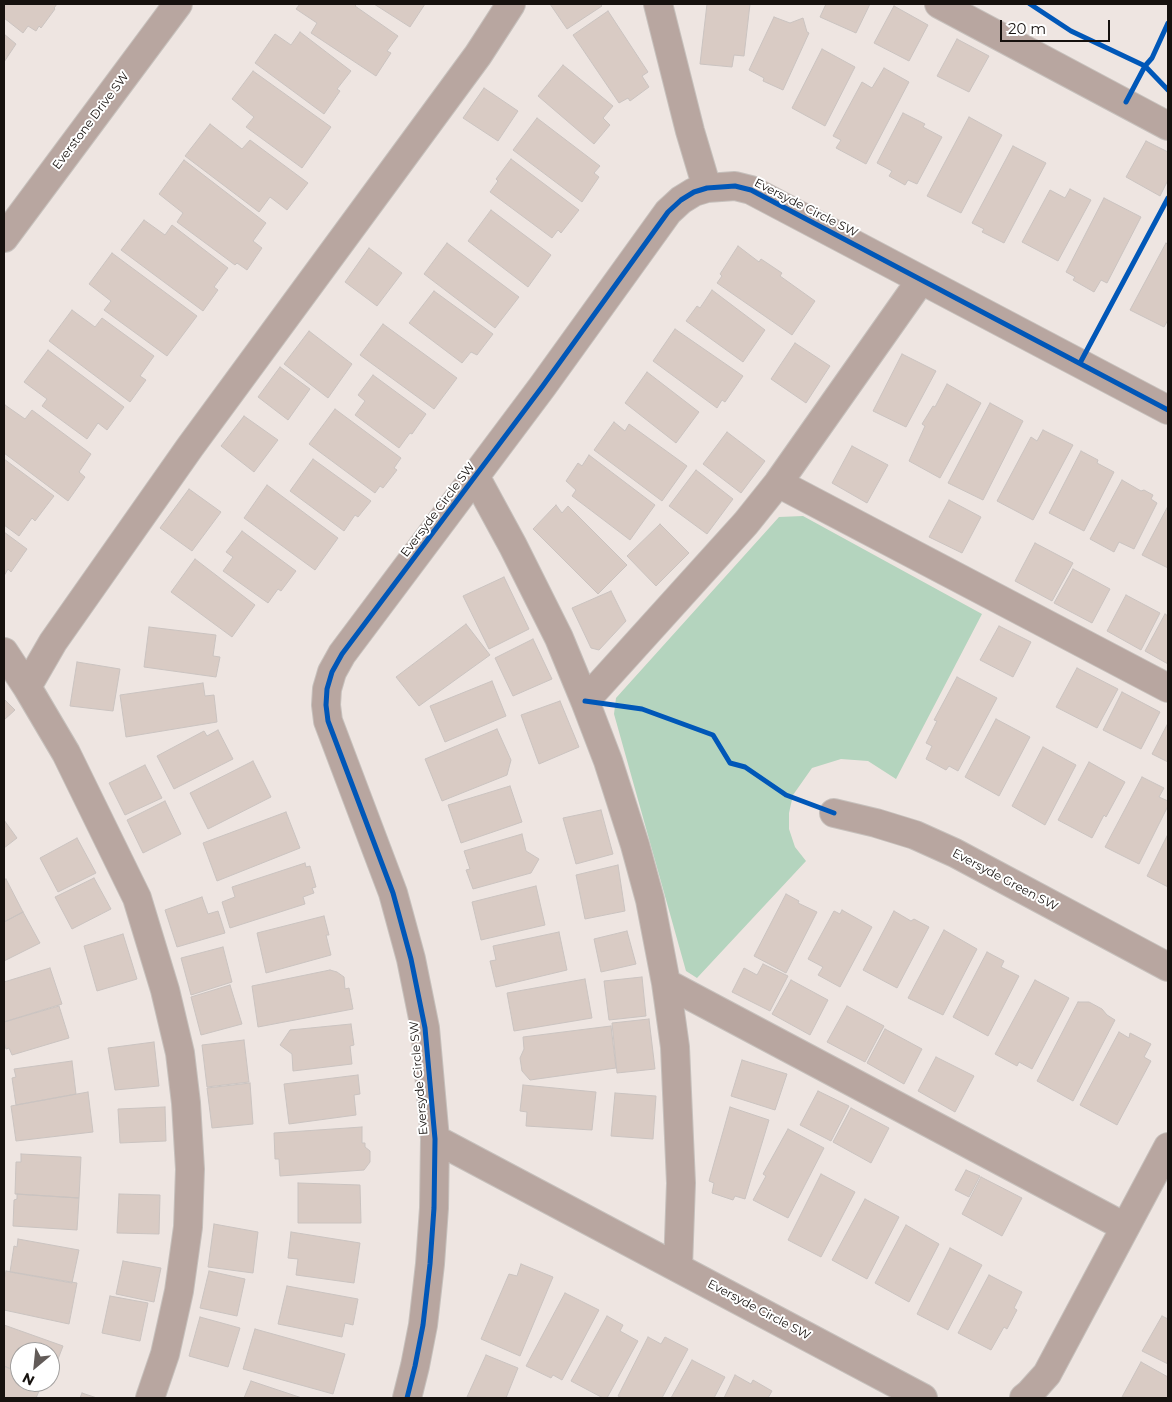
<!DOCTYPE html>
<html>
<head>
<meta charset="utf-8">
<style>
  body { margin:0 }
  #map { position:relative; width:1172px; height:1402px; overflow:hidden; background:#eee5e1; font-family:Montserrat,sans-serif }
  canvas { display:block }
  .frame { position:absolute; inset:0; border:5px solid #16110e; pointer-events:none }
  .north { position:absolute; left:10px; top:1342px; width:50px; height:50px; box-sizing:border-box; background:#fff; border:1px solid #a2a09f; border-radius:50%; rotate:208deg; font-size:14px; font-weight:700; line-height:20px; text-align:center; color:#16110e }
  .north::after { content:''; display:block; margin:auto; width:18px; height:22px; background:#625b58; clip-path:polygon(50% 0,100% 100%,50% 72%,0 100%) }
  .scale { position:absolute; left:1000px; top:20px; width:110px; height:22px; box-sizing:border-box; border:2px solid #16110e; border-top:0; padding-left:6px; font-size:15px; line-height:18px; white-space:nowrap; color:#16110e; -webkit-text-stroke:4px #fff; paint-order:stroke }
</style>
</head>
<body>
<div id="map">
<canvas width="1172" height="1402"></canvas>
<div class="frame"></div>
<div class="north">N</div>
<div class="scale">20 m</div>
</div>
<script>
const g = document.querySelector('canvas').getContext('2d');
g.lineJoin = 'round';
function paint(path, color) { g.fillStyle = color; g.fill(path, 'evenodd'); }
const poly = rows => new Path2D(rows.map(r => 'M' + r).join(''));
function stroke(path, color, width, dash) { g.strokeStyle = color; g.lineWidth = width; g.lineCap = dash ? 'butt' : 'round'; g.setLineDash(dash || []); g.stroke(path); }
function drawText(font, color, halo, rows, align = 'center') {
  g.font = font + ' Montserrat,sans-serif'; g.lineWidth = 4; g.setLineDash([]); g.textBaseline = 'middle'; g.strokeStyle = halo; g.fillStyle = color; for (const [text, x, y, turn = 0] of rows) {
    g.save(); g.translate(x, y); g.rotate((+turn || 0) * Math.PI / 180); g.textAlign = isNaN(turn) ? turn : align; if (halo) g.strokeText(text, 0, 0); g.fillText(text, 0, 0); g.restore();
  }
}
paint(poly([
  [803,516,982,614,896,779,868,761,841,759,812,768,793,795,789,813,789,829,795,847,806,861,697,978,686,971,614,714,616,698,779,517]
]), '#b4d4be');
const building = poly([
  [4,4,57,4,54,8,55,9,41,28,39,26,36,31,28,26,23,33,4,18,4,4],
  [300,4,357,4,355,6,398,36,387,51,391,53,376,76,311,33,317,23,296,9,300,4],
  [374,4,425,4,410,27,374,4],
  [550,4,600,4,602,6,567,29,550,4],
  [707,4,750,4,744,56,734,55,732,67,700,64,707,4],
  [826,4,870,4,856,33,820,17,826,4],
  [894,6,928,25,909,61,874,43,894,6],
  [608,11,648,72,642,76,649,87,630,101,628,98,619,103,573,35,608,11],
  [774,17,790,23,803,18,807,32,809,33,783,90,763,81,764,78,749,70,774,17],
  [300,32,351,71,337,89,340,91,324,114,255,63,275,34,291,45,300,32],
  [4,34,16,44,4,62,4,34],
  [957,39,989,56,969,92,937,76,957,39],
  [822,49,855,67,825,126,792,108,822,49],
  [563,65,613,106,603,118,610,125,594,144,538,96,563,65],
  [884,68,909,82,866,164,836,148,841,140,833,136,862,82,872,88,884,68],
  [253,71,331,127,302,168,246,127,254,117,232,99,253,71],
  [484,88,518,111,498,141,463,118,484,88],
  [903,113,925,124,923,127,942,137,917,184,908,180,905,185,889,176,892,171,877,163,903,113],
  [969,117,1002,135,961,213,927,196,969,117],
  [537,118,600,166,594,173,599,177,582,202,513,150,537,118],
  [210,124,242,149,250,140,308,183,287,210,270,197,259,212,185,156,210,124],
  [1146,141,1168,152,1168,180,1160,196,1126,177,1146,141],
  [1013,146,1046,163,1004,243,982,232,984,229,972,223,1013,146],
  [511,159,579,210,561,233,558,230,552,238,490,192,498,181,496,179,511,159],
  [184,160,266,223,253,241,262,248,247,270,237,263,235,265,177,222,183,213,159,194,184,160],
  [1070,189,1091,200,1058,261,1022,242,1050,190,1065,198,1070,189],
  [1104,198,1141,217,1107,283,1101,280,1094,292,1073,280,1075,277,1066,272,1104,198],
  [491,210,551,255,528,287,468,241,491,210],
  [144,220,165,235,172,225,228,268,214,287,218,290,203,311,121,250,144,220],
  [447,243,519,297,495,328,424,274,447,243],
  [1166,243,1168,245,1168,320,1164,327,1130,310,1166,243],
  [738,246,759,262,761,259,782,273,780,276,815,301,792,335,717,283,722,276,720,274,738,246],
  [369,248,402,273,377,306,345,282,369,248],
  [112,253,197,316,167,356,104,310,111,301,89,284,112,253],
  [712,290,765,330,743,362,686,321,697,306,700,308,712,290],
  [434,291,493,334,477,355,471,352,462,363,409,323,434,291],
  [72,310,95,327,102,318,154,356,140,376,146,380,130,402,49,341,72,310],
  [383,324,457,378,434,409,360,355,383,324],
  [675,329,743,376,725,402,722,400,717,408,653,361,675,329],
  [309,331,352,364,328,398,284,364,309,331],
  [795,343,830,366,806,403,771,379,795,343],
  [48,350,124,407,107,430,98,423,87,439,42,406,47,399,24,382,48,350],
  [902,354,936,371,906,427,873,411,902,354],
  [280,367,310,389,288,420,258,397,280,367],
  [647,372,699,412,676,443,625,403,647,372],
  [373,375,426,414,412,434,410,433,399,448,355,415,365,401,358,395,373,375],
  [947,384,981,403,940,478,909,461,925,426,922,424,933,406,935,407,947,384],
  [990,403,1023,421,983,500,948,483,990,403],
  [5,405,25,419,32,410,91,454,79,472,85,477,68,501,4,453,4,407,5,405],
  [335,409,401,458,394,468,397,470,383,488,380,486,375,493,309,444,335,409],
  [244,416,278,440,254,472,221,446,244,416],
  [614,422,625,431,629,424,687,466,662,501,594,450,614,422],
  [1043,430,1073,445,1033,520,997,501,1031,437,1037,441,1043,430],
  [727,432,765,461,741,493,703,464,727,432],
  [852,446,888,465,867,503,832,483,852,446],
  [1081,451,1098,460,1097,463,1114,472,1084,531,1049,513,1081,451],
  [589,455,655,505,630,540,572,496,576,490,566,481,578,463,582,466,589,455],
  [4,459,54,496,35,521,32,518,19,536,4,525,4,459],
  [313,459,371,501,358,517,355,515,344,531,290,491,313,459],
  [696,470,733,499,707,534,669,506,696,470],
  [1122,480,1141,491,1144,490,1153,495,1151,499,1157,503,1134,549,1119,542,1114,552,1090,539,1122,480],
  [267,485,338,538,315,570,244,518,267,485],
  [189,489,221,512,192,551,160,528,189,489],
  [949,500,981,517,962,553,929,537,949,500],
  [556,505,562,513,568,506,627,565,598,594,533,529,556,505],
  [1168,506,1168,568,1142,555,1168,506],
  [660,524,689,553,656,586,627,556,660,524],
  [242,531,296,571,281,591,278,589,268,603,223,571,233,557,226,552,242,531],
  [4,532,27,549,11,572,8,569,4,576,4,532],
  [1035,543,1073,563,1052,601,1015,581,1035,543],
  [195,559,255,605,232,637,171,592,195,559],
  [1073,569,1110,589,1092,623,1054,603,1073,569],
  [504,577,529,629,489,649,463,596,504,577],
  [611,591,626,621,599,650,591,648,572,608,611,591],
  [1126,595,1160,613,1141,650,1107,631,1126,595],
  [1165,614,1168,616,1168,664,1145,651,1165,614],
  [466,624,490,655,419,706,396,677,466,624],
  [999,626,1031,642,1013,677,980,660,999,626],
  [149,627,216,635,213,656,220,657,216,677,144,667,149,627],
  [533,639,552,679,513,696,495,658,533,639],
  [77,662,120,669,113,711,70,706,77,662],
  [1077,668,1118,689,1097,728,1056,707,1077,668],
  [957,677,997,698,958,771,949,766,946,770,926,759,932,746,926,743,937,721,934,720,957,677],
  [492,681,506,716,445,742,430,706,492,681],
  [203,683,205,696,214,695,217,722,126,737,120,695,203,683],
  [1122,692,1160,712,1141,749,1103,730,1122,692],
  [4,699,15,710,4,720,4,699],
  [560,701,579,747,539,764,521,715,560,701],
  [996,719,1030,737,999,796,965,777,996,719],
  [1168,723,1168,762,1152,754,1168,723],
  [497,729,511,760,507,775,442,801,425,759,497,729],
  [218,730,233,759,174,789,157,756,204,731,207,736,218,730],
  [1043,747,1076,765,1045,825,1012,806,1043,747],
  [253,761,271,797,208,829,190,793,253,761],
  [1089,762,1125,782,1106,817,1104,815,1092,838,1058,820,1089,762],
  [145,765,162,798,125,815,109,783,145,765],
  [1142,777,1164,788,1159,797,1168,801,1168,806,1139,864,1105,847,1142,777],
  [510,786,522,822,461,843,448,805,510,786],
  [165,801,181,834,143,853,127,820,165,801],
  [601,810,613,854,576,864,563,818,601,810],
  [286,812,300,848,217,881,203,843,286,812],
  [4,820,17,838,4,848,4,820],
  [522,834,526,851,539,859,531,873,473,889,466,870,470,869,464,851,522,834],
  [1168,834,1168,887,1147,876,1168,834],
  [77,838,96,873,58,892,40,858,77,838],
  [305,863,306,867,310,866,316,887,312,888,314,893,303,897,305,904,230,928,222,902,235,897,232,887,305,863],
  [618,865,625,911,585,919,576,875,618,865],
  [94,878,111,909,72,929,55,897,94,878],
  [6,879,23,912,4,922,4,880,6,879],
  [536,886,545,925,481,940,472,902,536,886],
  [786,894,799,901,798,903,817,912,786,973,754,956,786,894],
  [202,897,208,914,218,911,225,933,177,947,165,910,202,897],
  [842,910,872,927,840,987,818,975,823,967,808,959,834,911,840,914,842,910],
  [894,911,911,921,914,919,929,927,897,988,863,970,894,911],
  [23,912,40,943,4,961,4,922,23,912],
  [324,916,329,935,326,935,331,955,266,973,257,933,324,916],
  [944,930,977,949,943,1015,908,998,944,930],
  [627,931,636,964,601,972,594,939,627,931],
  [559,932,567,970,496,987,490,961,496,960,493,946,559,932],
  [123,934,137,979,97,991,84,946,123,934],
  [223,947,232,982,191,995,181,958,223,947],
  [987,952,1004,961,1001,967,1019,976,988,1036,953,1017,987,952],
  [763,964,788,976,770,1011,732,992,744,968,757,975,763,964],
  [50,968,62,1004,4,1022,4,982,50,968],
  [330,970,337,972,344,977,345,989,349,988,353,1009,258,1027,252,986,330,970],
  [642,977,646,1016,609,1020,604,981,642,977],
  [585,979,592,1018,514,1031,507,993,585,979],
  [791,980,828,1000,810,1035,772,1014,791,980],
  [1035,980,1069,998,1032,1069,1019,1062,1017,1066,995,1054,1035,980],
  [230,985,242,1024,201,1035,191,997,230,985],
  [1078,1002,1089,1002,1102,1009,1107,1015,1115,1020,1073,1101,1037,1081,1078,1002],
  [59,1006,69,1038,12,1055,9,1048,6,1049,4,1042,4,1022,59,1006],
  [847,1006,884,1026,865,1062,827,1042,847,1006],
  [649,1019,655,1069,617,1073,612,1023,649,1019],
  [351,1024,354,1045,350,1046,352,1064,293,1071,292,1054,280,1045,290,1030,351,1024],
  [611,1026,616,1068,530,1080,522,1071,520,1058,524,1049,523,1037,611,1026],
  [885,1029,922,1049,904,1084,867,1063,885,1029],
  [1119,1032,1129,1038,1130,1033,1151,1044,1144,1057,1151,1061,1117,1125,1080,1105,1119,1032],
  [244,1040,249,1082,207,1087,202,1045,244,1040],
  [154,1042,159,1086,115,1090,108,1048,154,1042],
  [936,1057,974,1076,955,1112,918,1091,936,1057],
  [742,1060,787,1074,775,1110,731,1096,742,1060],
  [72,1061,76,1094,16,1105,12,1078,16,1077,14,1069,72,1061],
  [358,1075,360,1094,354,1095,356,1115,289,1124,284,1084,358,1075],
  [250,1083,253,1124,212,1128,207,1088,250,1083],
  [523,1085,596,1092,592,1130,526,1126,527,1112,520,1111,523,1085],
  [818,1091,849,1106,831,1141,800,1125,818,1091],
  [88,1092,93,1132,16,1141,11,1106,88,1092],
  [615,1093,656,1096,653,1139,611,1136,615,1093],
  [165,1107,166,1141,120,1143,118,1109,165,1107],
  [730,1107,769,1120,745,1199,735,1196,733,1200,712,1193,714,1183,709,1181,730,1107],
  [851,1108,889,1128,871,1163,833,1142,851,1108],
  [362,1127,362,1143,365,1143,365,1147,370,1151,370,1162,364,1170,280,1176,279,1159,275,1159,274,1133,362,1127],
  [788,1129,824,1148,788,1218,753,1200,766,1176,763,1174,788,1129],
  [21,1154,81,1157,79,1198,15,1194,16,1162,21,1162,21,1154],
  [966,1170,980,1176,969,1197,955,1190,966,1170],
  [821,1174,855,1192,821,1257,788,1240,821,1174],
  [981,1177,1022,1198,1002,1236,962,1214,981,1177],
  [298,1183,360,1185,361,1223,298,1223,298,1183],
  [17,1194,79,1198,77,1230,13,1226,14,1200,17,1199,17,1194],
  [119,1194,160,1195,159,1234,117,1233,119,1194],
  [865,1199,899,1217,867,1279,832,1260,865,1199],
  [214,1224,258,1232,253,1273,208,1267,214,1224],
  [906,1225,939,1244,909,1302,875,1283,906,1225],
  [291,1232,360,1243,354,1283,296,1275,298,1259,288,1258,291,1232],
  [18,1239,79,1250,72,1283,10,1272,14,1246,17,1247,18,1239],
  [950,1248,982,1265,948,1330,917,1314,950,1248],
  [123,1261,161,1268,154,1302,116,1294,123,1261],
  [521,1264,553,1277,520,1356,481,1339,509,1274,517,1276,521,1264],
  [6,1271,77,1283,69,1324,4,1310,4,1280,6,1271],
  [209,1271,245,1279,237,1316,200,1308,209,1271],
  [989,1275,1022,1292,1014,1308,1017,1310,1007,1329,1004,1327,991,1350,958,1333,989,1275],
  [287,1286,358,1299,353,1325,345,1323,342,1337,278,1324,287,1286],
  [565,1293,599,1310,562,1380,553,1375,551,1378,526,1366,565,1293],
  [110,1296,148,1303,140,1341,102,1333,110,1296],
  [607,1316,623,1325,620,1331,638,1341,607,1398,603,1398,571,1381,607,1316],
  [1162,1316,1168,1319,1168,1364,1142,1351,1162,1316],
  [200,1317,240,1328,228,1367,189,1356,200,1317],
  [4,1325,63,1346,50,1380,50,1352,20,1352,20,1373,4,1366,4,1325],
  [255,1329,345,1354,333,1394,243,1369,255,1329],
  [648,1337,661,1344,665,1337,688,1349,662,1398,622,1398,618,1396,648,1337],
  [486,1355,518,1368,506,1398,467,1397,486,1355],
  [692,1360,725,1377,714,1398,671,1398,692,1360],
  [1141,1362,1168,1377,1168,1398,1122,1397,1141,1362],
  [4,1366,20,1373,20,1382,43,1382,36,1398,4,1398,4,1366],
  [735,1375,751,1384,753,1380,772,1391,768,1398,724,1398,735,1375],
  [251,1381,302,1398,244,1398,251,1381],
  [82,1393,97,1398,80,1398,82,1393]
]);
paint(building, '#d9cbc4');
stroke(building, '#cac3c0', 1);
const minor = poly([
  [658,4,690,131,707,188],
  [939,4,1168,126],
  [4,238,178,4],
  [475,476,513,546,559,638,585,701,608,761,635,845,650,900,666,983,675,1047,681,1183,678,1267],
  [778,483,1168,688],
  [4,652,27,687,66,753,137,898,165,990,180,1053,186,1103,190,1169,188,1227,179,1291,165,1354,150,1398],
  [27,687,53,642,190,447,478,55,511,4],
  [585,701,746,523,778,483,921,280],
  [834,813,876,823,915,835,955,853,1168,967],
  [666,983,1125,1227],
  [435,1139,923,1398],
  [407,1398,415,1366,423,1325,430,1264,434,1208,435,1139,425,1028,411,959,393,893,328,721,326,705,327,689,332,672,342,654,542,387,668,212,681,200,694,192,707,188,735,186,751,190,1168,410],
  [1024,1398,1029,1394,1047,1374,1168,1147]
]);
stroke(minor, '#c6c0bc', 30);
stroke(minor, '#b8a6a0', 28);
stroke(poly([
  [1030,4,1071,31,1145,66,1168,90],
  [1126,102,1145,66,1152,58,1168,23],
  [1080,363,1168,198],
  [585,701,642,709,713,735,730,763,745,767,786,795,834,813],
  [407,1398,415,1366,423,1325,430,1264,434,1208,435,1139,425,1028,411,959,393,893,328,721,326,705,327,689,332,672,342,654,542,387,668,212,681,200,694,192,707,188,735,186,751,190,1168,410]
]), '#0057b8', 5);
drawText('12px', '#16110e', '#fff', [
  ["Everstone Drive SW",91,121,-53],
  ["Eversyde Circle SW",806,208,27],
  ["Eversyde Circle SW",438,510,-53],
  ["Eversyde Green SW",1005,880,28],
  ["Eversyde Circle SW",419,1078,-95],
  ["Eversyde Circle SW",759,1310,28]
]);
</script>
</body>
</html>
